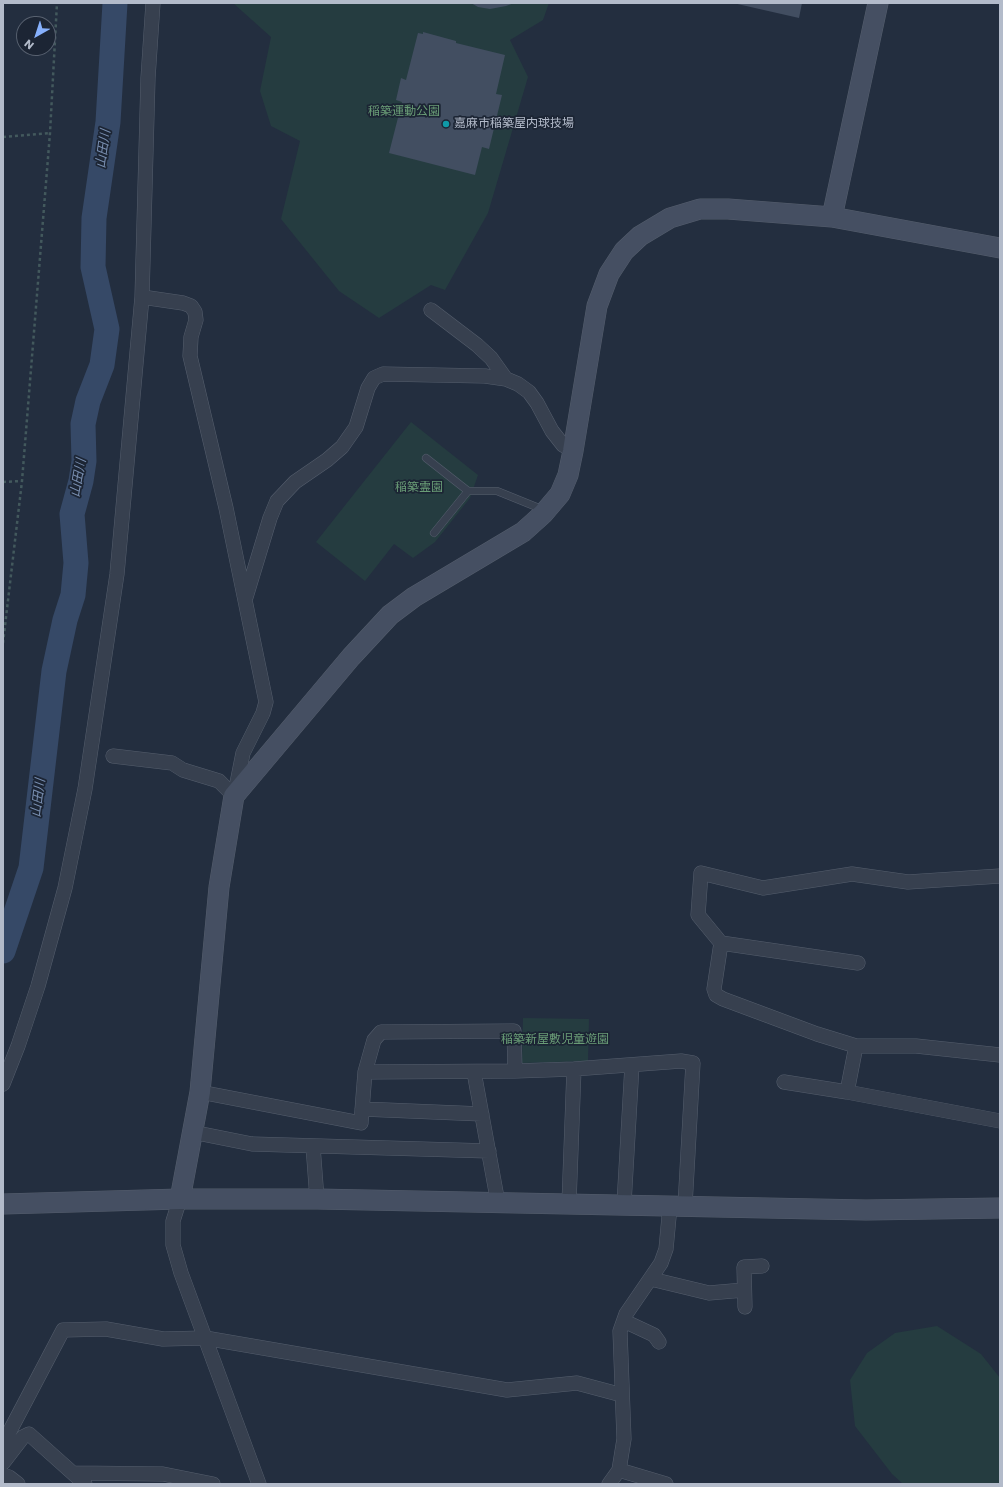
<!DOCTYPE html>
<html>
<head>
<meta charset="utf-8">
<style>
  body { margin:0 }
  #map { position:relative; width:1003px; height:1487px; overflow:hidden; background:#232e3f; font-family:Poppins,sans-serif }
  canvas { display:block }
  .frame { position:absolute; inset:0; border:4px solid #b3bbca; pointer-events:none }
  .north { position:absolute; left:16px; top:16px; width:40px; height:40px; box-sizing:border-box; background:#1c2534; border:1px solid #586170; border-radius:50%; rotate:219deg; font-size:11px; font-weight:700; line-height:16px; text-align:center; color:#b3bbca }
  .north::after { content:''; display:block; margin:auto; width:14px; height:18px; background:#86b0fc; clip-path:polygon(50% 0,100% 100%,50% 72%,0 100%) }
</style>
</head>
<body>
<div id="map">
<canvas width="1003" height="1487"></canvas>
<div class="frame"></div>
<div class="north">N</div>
</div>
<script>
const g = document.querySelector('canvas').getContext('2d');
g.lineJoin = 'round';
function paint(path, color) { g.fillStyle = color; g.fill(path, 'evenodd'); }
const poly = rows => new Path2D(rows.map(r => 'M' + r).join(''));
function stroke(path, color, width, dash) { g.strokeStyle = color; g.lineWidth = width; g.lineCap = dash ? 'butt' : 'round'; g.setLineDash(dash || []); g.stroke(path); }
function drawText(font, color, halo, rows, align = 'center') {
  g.font = font + ' Poppins,"Noto Sans JP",sans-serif'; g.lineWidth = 3.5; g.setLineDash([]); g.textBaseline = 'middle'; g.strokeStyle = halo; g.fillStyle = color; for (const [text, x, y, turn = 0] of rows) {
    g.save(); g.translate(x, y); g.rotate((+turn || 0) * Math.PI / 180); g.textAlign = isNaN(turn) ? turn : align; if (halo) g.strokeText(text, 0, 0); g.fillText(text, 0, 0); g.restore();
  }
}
paint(poly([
  [233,3,549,3,543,20,510,40,528,77,488,213,445,290,431,285,379,318,339,291,281,219,300,141,271,126,260,91,271,37],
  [411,422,478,475,470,498,435,542,413,558,394,544,365,581,316,542],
  [523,1018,589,1019,588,1061,522,1063],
  [937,1326,981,1354,1000,1378,1000,1484,903,1484,892,1474,855,1426,850,1380,867,1353,895,1333]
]), '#253c40');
stroke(poly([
  [3,951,31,868,54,671,65,620,73,595,76,563,72,514,81,481,84,461,83,424,88,401,102,365,107,329,93,267,94,218,108,122,115,3]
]), '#364967', 25);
paint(poly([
  [471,3,514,3,506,6,490,9,478,7],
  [733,3,802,3,799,18],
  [423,32,456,41,456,43,505,55,496,94,502,95,489,149,482,147,475,175,389,153,402,102,396,100,401,78,406,80,418,33,423,34]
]), '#424e61');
const lane = poly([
  [426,458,468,491],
  [434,533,468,491,497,491,544,510]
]);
const street = poly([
  [142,297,183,303,191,306,195,312,196,320,191,337,190,356,226,508,266,702,263,713,243,753,235,793],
  [431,310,477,345,491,358,506,379],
  [246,597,270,518,277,501,295,482,327,460,342,447,356,427,368,388,374,378,383,374,485,376,506,379,518,384,529,392,537,403,552,431,563,445,573,451],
  [113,756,172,763,183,770,219,781,234,796],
  [1000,876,908,882,852,874,763,888,701,873,698,915,721,943,714,989,716,995,723,999,817,1034,856,1046,916,1046,1000,1055],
  [721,943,858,963],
  [365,1072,374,1040,381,1032,514,1031,515,1071],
  [474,1072,498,1203],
  [784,1082,847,1092,1000,1121],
  [3,1084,18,1046,38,986,65,888,85,789,117,574,142,297,148,78,153,3],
  [200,1092,361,1123,365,1072,515,1071,574,1069,681,1061,693,1063,685,1206],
  [847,1092,856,1046],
  [362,1109,482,1114],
  [192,1132,252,1144,489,1151],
  [313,1146,317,1199],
  [180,1199,173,1221,173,1245,181,1273,259,1484],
  [569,1203,574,1069],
  [624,1204,632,1065],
  [651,1279,709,1293,744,1290],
  [745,1307,744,1267,762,1266],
  [624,1321,654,1335,659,1342],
  [3,1444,63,1330,106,1329,163,1339,205,1338,507,1390,577,1383,622,1395],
  [3,1463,23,1437,29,1434,85,1484],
  [619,1470,666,1484],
  [73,1473,163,1474,213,1484],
  [3,1475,9,1477,18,1484],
  [609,1484,619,1470,624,1439,620,1331,626,1314,661,1263,666,1249,670,1206]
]);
const secondary = poly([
  [832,217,878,3],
  [180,1199,200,1092,219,887,234,796,351,657,390,615,414,597,523,532,543,514,560,494,568,475,573,451,597,306,609,274,624,251,640,236,670,218,700,209,728,209,832,217,1000,248],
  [3,1204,180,1199,317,1199,866,1210,1000,1208]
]);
stroke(lane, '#555e6d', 8);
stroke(street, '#555e6d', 15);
stroke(secondary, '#555e6d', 21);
stroke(poly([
  [3,137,50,133],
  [3,482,22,481],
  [3,643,22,481,50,133,57,3]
]), '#43595d', 2.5, [3, 3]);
stroke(lane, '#37404f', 7);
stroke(street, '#37404f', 14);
stroke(secondary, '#454f62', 20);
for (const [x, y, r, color] of [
  [446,124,4,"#0f9aa8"]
]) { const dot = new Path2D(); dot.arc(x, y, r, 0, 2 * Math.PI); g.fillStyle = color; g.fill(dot); stroke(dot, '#1c2534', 1.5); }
drawText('12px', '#699c76', '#1c2534', [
  ["稲築運動公園",404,112],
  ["稲築霊園",419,488],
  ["稲築新屋敷児童遊園",555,1040]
]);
drawText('12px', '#b3bbca', '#1c2534', [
  ["嘉麻市稲築屋内球技場",454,124]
], 'left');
drawText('italic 13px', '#7a90b2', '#1c2534', [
  ["山田川",104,149,-82],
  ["山田川",79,478,-80],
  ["山田川",39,798,-83]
]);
</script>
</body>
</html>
